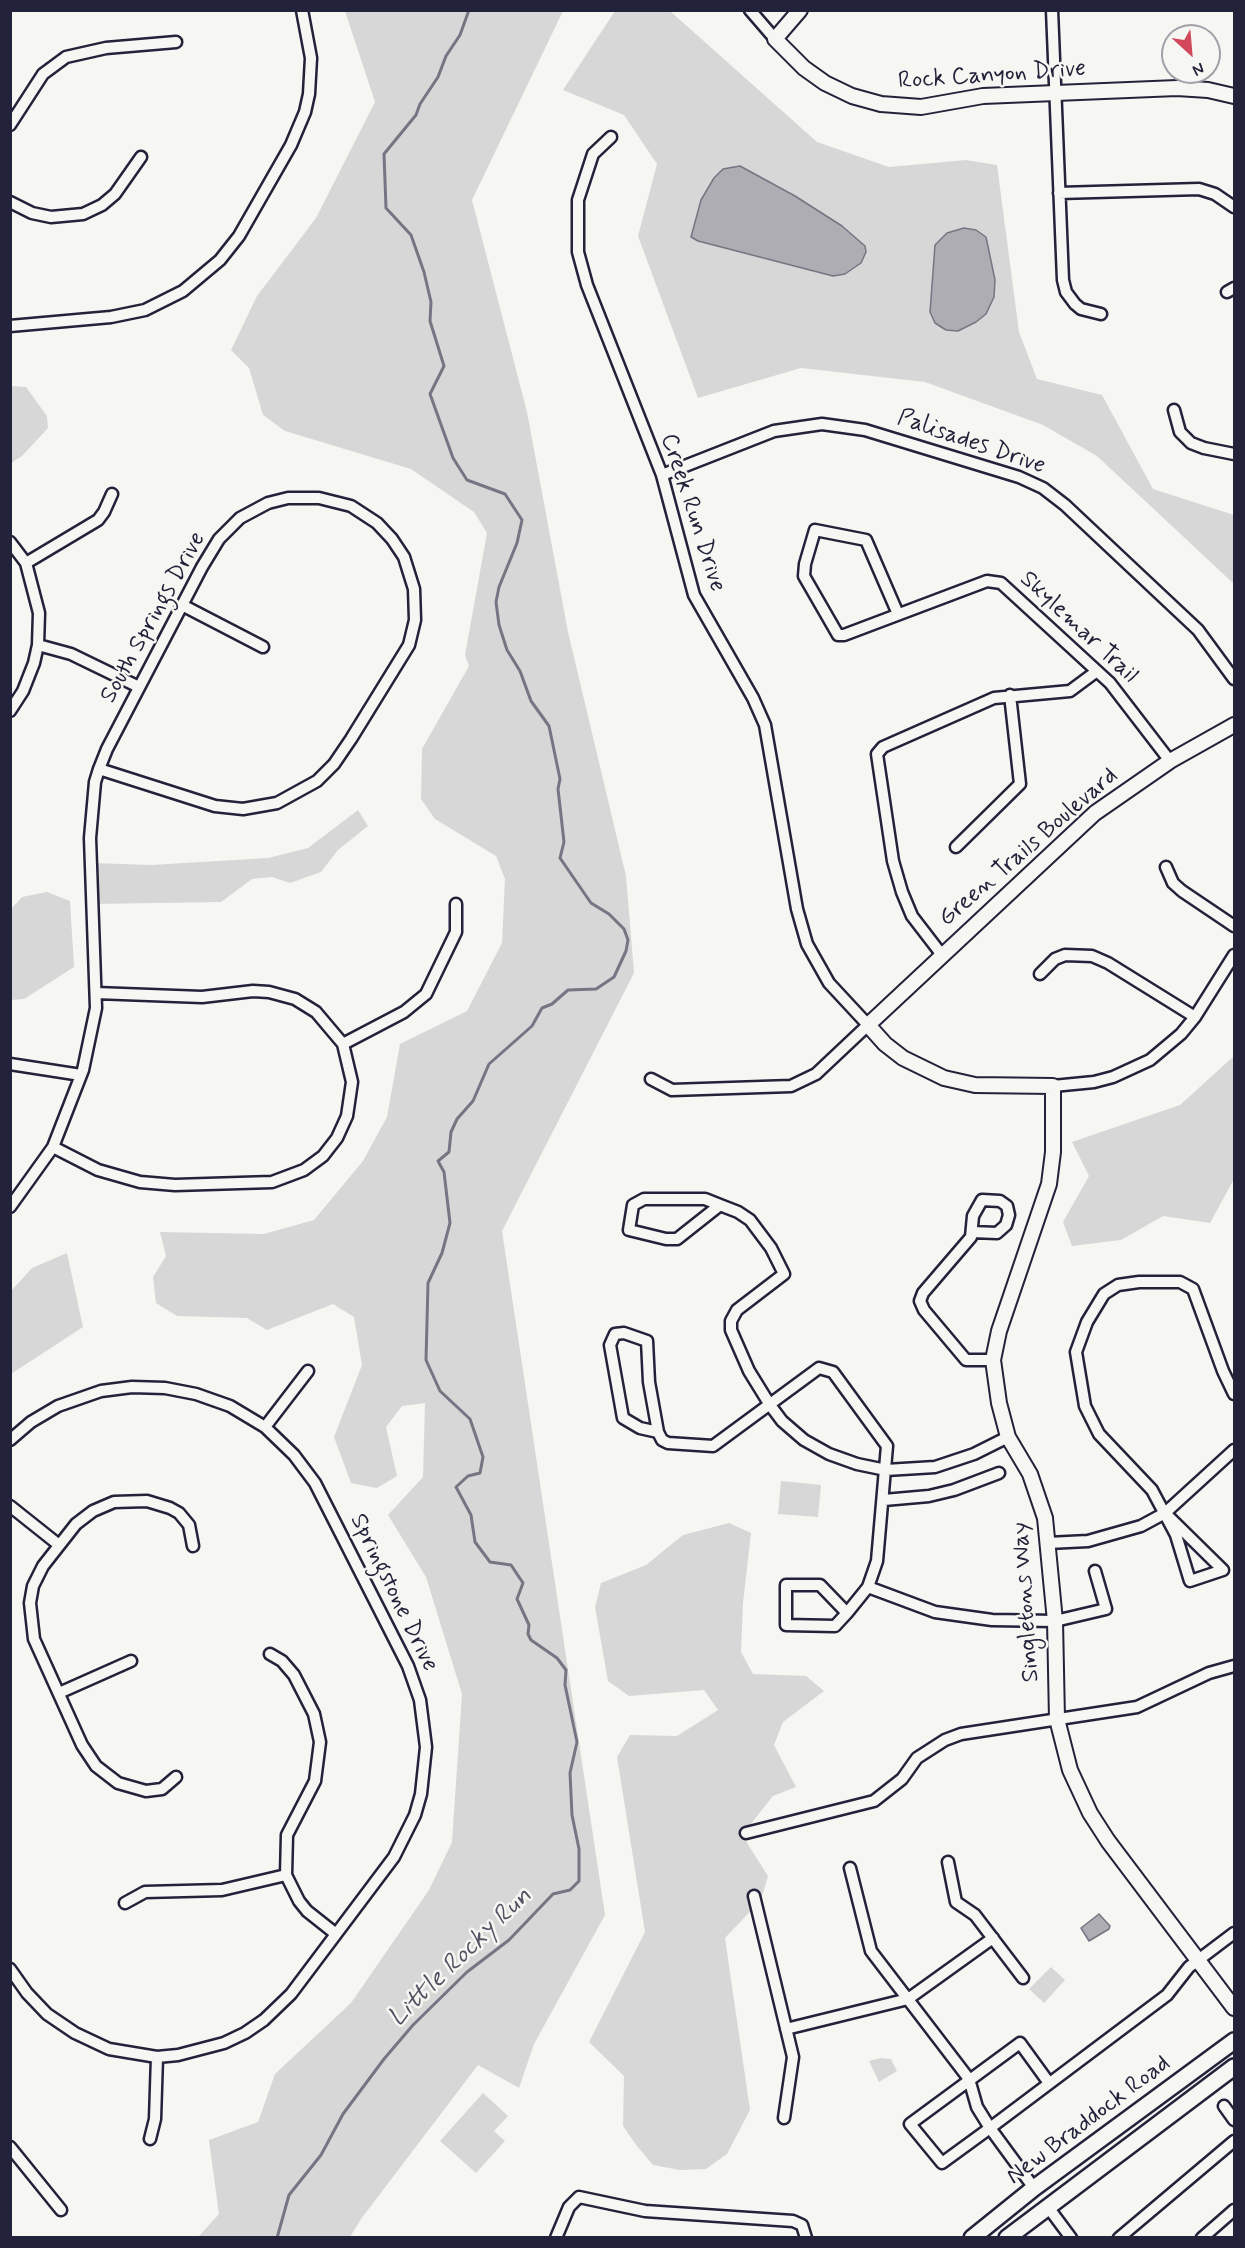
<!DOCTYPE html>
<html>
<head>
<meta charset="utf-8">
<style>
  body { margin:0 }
  #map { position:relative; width:1245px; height:2248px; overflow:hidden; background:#f6f6f2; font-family:Mynerve,sans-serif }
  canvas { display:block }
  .frame { position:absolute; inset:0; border:12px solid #22223b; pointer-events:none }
  .north { position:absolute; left:1161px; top:24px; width:60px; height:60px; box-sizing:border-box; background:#f6f6f2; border:2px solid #a1a1a9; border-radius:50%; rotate:154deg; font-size:16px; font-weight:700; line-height:24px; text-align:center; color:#22223b }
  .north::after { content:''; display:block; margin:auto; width:21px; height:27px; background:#d1495b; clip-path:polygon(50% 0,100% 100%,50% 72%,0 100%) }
</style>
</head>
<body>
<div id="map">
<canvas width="1245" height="2248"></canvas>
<div class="frame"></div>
<div class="north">N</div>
</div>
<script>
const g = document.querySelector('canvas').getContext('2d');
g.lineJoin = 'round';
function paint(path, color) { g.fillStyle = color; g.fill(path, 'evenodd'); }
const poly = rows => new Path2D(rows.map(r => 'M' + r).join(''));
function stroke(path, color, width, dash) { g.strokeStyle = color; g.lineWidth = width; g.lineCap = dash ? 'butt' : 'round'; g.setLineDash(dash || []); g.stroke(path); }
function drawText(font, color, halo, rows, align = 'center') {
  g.font = font + ' Mynerve,sans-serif'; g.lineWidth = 5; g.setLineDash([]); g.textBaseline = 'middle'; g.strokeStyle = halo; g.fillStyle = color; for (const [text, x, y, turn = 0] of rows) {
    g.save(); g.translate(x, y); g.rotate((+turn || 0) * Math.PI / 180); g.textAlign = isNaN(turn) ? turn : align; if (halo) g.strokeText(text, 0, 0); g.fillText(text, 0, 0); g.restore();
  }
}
paint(poly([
  [345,11,563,11,472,200,527,412,568,632,626,876,634,973,502,1231,605,1915,534,2044,519,2088,478,2065,361,2219,350,2237,198,2237,219,2214,209,2140,258,2122,275,2074,351,2003,429,1890,452,1842,462,1694,426,1577,388,1515,423,1477,425,1403,402,1406,386,1427,397,1476,377,1488,351,1483,334,1437,362,1365,354,1317,333,1304,267,1330,247,1318,177,1316,156,1303,153,1277,166,1256,160,1232,264,1234,314,1220,363,1161,387,1117,400,1044,467,1011,502,943,505,879,496,856,435,819,421,799,422,749,469,666,465,655,487,533,474,512,411,469,285,431,263,415,249,368,231,350,257,296,316,218,375,102],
  [615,11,670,11,817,142,889,167,966,160,997,165,1019,332,1037,379,1102,395,1153,489,1234,515,1234,584,1097,456,1043,425,925,382,801,368,698,398,638,236,657,164,624,115,563,90],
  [934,268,935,323,930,312],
  [10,386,26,387,47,416,48,428,22,456,11,463],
  [358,810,368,826,338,850,321,872,290,883,272,877,252,879,221,902,92,904,91,863,151,865,268,858,308,848],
  [47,892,70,901,74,967,24,999,11,1000,11,909,22,897],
  [1234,1056,1234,1179,1210,1223,1163,1216,1121,1240,1072,1246,1063,1222,1089,1176,1072,1142,1180,1105],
  [67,1253,83,1327,11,1374,11,1291,32,1268],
  [781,1481,821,1485,818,1517,778,1514],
  [729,1523,751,1533,743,1603,741,1652,753,1674,806,1676,824,1691,783,1722,774,1745,796,1787,773,1796,742,1835,768,1876,761,1900,725,1938,750,2110,727,2154,706,2169,680,2170,653,2165,637,2146,623,2126,624,2076,589,2042,645,1932,617,1757,630,1735,677,1736,718,1710,704,1690,629,1696,608,1681,595,1607,601,1583,646,1565,683,1535],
  [1051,1967,1065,1980,1044,2003,1029,1989],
  [881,2058,891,2059,897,2071,879,2082,869,2061],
  [483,2093,508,2116,494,2131,505,2141,476,2173,440,2141]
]), '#d7d7d7');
const water = poly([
  [740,166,795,196,842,226,865,246,866,252,861,263,845,274,833,276,698,241,691,237,701,200,714,178,723,169,740,166],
  [964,228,976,230,986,237,995,280,994,297,986,314,976,322,958,331,946,330,935,323,930,312,935,245,947,233,964,228],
  [1099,1914,1110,1926,1109,1929,1089,1941,1081,1928,1099,1914]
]);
paint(water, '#adadb3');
stroke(water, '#757583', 1.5);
stroke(poly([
  [277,2238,289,2195,321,2155,343,2114,384,2059,413,2025,467,1972,509,1940,553,1894,570,1890,579,1881,579,1849,572,1815,570,1773,577,1742,565,1685,566,1670,557,1658,531,1640,528,1634,529,1625,517,1599,523,1583,511,1565,490,1562,475,1542,471,1515,456,1487,468,1476,480,1473,483,1457,470,1419,440,1391,426,1360,428,1283,442,1253,450,1223,444,1172,438,1161,449,1152,451,1132,457,1119,473,1101,489,1064,532,1026,542,1008,552,1004,568,990,596,989,614,977,626,951,628,940,624,929,609,914,591,903,560,858,564,842,558,789,560,779,549,726,531,701,520,671,507,650,499,625,496,602,499,587,517,543,522,520,505,494,467,480,453,458,430,394,444,366,430,321,431,302,424,272,411,235,386,208,384,154,416,115,420,104,438,77,446,56,460,35,469,10]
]), '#757583', 3);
const minor = poly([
  [750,10,775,39],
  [1052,10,1063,280,1066,292,1075,304,1081,309,1101,314],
  [10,125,43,74,66,57,106,48,176,42],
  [611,137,593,154,578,200,578,252,587,285,662,475,694,595,753,698,765,725,797,909,807,944,829,983,868,1025,816,1074,791,1086,672,1090,651,1079],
  [1059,193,1199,189,1215,194,1234,207],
  [10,202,32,213,51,217,83,214,102,205,115,194,141,157],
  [1227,292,1234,288],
  [10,326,111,317,145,310,183,291,220,260,239,236,291,145,305,112,309,94,311,58,302,10],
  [1174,410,1180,432,1191,443,1204,448,1234,454],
  [662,475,774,431,822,424,865,430,1019,477,1043,488,1065,505,1198,630,1234,679],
  [10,542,26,563,39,613,38,645,34,663,23,691,10,711],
  [26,563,98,520,104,512,112,494],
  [182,605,263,647],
  [898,614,866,540,815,530,805,564,804,576,838,635,844,635,987,581,1001,583,1110,683,1170,761],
  [38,645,71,654,139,687],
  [956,847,1020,784,1010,695],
  [1166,867,1173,883,1182,891,1234,926],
  [942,955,912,916,902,892,893,861,877,754,883,747,994,698,1070,691,1097,671],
  [1040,974,1055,959,1065,955,1092,956,1108,963,1195,1017],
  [343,1044,404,1012,426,994,456,932,456,904],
  [10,1064,81,1075],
  [1053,1086,1094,1082,1113,1077,1150,1060,1181,1034,1195,1017,1234,955],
  [53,1147,98,1170,140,1182,175,1185,272,1182,304,1170,323,1156,337,1138,347,1116,352,1082,343,1044,316,1012,295,999,269,992,253,991,202,997,96,993],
  [720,1205,677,1239,666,1239,629,1230,633,1205,644,1199,705,1199,720,1205,738,1212,750,1220,771,1248,784,1274,737,1310,731,1321,731,1330,749,1371,770,1405,782,1421,804,1440,829,1454,857,1464,886,1470,935,1467,974,1454,1008,1437],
  [10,1207,53,1147,83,1070,96,1008,90,838,95,782,99,769,107,749,202,567,219,539,240,518,268,503,288,498,319,498,351,506,377,523,392,539,404,557,414,589,415,620,409,645,351,739,334,764,317,781,277,803,243,809,215,806,99,769],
  [972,1232,997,1233,1006,1225,1009,1215,1007,1206,1000,1201,982,1200,973,1216,971,1237,923,1293,920,1301,924,1310,966,1360,993,1360],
  [265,1427,308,1371],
  [658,1432,640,1428,623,1418,610,1345,615,1334,624,1333,647,1341,649,1382,658,1432,662,1440,668,1443,713,1446,819,1368,833,1372,887,1446,877,1561,868,1587,847,1613,835,1626,786,1625,786,1585,820,1585,847,1613],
  [10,1440,31,1422,58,1406,101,1391,132,1387,165,1388,196,1394,230,1406,265,1427,294,1455,315,1483,408,1666,420,1700,426,1747,421,1794,415,1815,394,1857,291,1994,264,2020,245,2033,224,2043,178,2055,157,2057,109,2049,75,2033,47,2014,27,1993,10,1969],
  [884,1500,929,1496,954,1490,999,1473],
  [10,1506,59,1545],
  [1165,1513,1223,1570,1190,1581,1176,1535,1152,1490,1099,1434,1085,1406,1076,1352,1087,1322,1104,1294,1118,1285,1139,1282,1180,1282,1193,1289,1223,1371,1234,1394],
  [1048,1543,1088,1541,1141,1526,1165,1513,1234,1450],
  [868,1587,935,1612,992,1620,1055,1621,1106,1609,1095,1571],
  [270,1654,282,1661,294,1675,314,1714,320,1742,315,1781,287,1835,286,1875,299,1901,307,1911,336,1934],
  [59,1693,131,1661],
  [176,1777,162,1789,146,1791,118,1783,96,1766,82,1745,34,1639,30,1603,33,1586,43,1566,76,1524,93,1511,114,1502,147,1501,170,1508,179,1513,189,1525,193,1546],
  [746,1833,874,1801,902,1779,917,1758,945,1740,961,1734,1137,1707,1209,1673,1234,1666],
  [948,1862,956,1902,975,1915,1023,1978],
  [850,1868,871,1951,969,2079,977,2107,990,2128,1034,2188],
  [754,1896,793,2057,784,2118],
  [125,1903,145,1892,222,1890,286,1875],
  [786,2029,908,1999,993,1938],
  [1049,2083,1020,2043,910,2124,942,2163,990,2128,1167,1995,1189,1967,1234,1933],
  [1224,2106,1234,2120],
  [150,2139,155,2119,157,2057],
  [10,2147,61,2210],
  [1048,2207,1071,2238],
  [556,2238,569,2207,579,2197,645,2211,793,2221,802,2225,806,2238],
  [1119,2238,1234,2141],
  [1202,2238,1234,2210]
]);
const tertiary = poly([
  [800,10,775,39,804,68,825,83,852,96,881,104,921,107,983,96,1177,88,1208,90,1234,96],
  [1234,725,1170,761,1095,813,868,1025,885,1044,903,1058,944,1078,975,1085,1053,1086,1053,1152,1049,1184,999,1331,993,1360,999,1403,1008,1437,1030,1474,1045,1518,1055,1621,1057,1719,1070,1770,1090,1813,1108,1841,1234,2008]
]);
const secondary = poly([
  [972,2238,1034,2188,1234,2041],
  [1007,2238,1234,2067]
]);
stroke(minor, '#22223b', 15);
stroke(tertiary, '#22223b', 18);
stroke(secondary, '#22223b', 20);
stroke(minor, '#f6f6f2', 10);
stroke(tertiary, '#f6f6f2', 14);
stroke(secondary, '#f6f6f2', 15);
drawText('24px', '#22223b', '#f6f6f2', [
  ["Rock Canyon Drive",992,76,-4],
  ["Palisades Drive",971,443,19],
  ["Creek Run Drive",692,513,72],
  ["South Springs Drive",154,618,-61],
  ["Skylemar Trail",1078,628,43],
  ["Green Trails Boulevard",1029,848,-41],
  ["Springstone Drive",393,1593,64],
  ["Singletons Way",1027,1602,-94],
  ["New Braddock Road",1089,2121,-37]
]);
drawText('italic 26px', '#535365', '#f6f6f2', [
  ["Little Rocky Run",461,1958,-44]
]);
</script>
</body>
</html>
